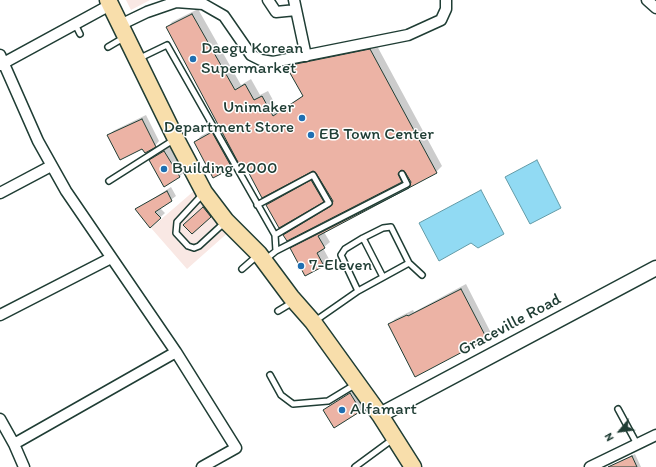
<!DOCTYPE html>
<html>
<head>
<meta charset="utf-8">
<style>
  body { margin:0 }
  #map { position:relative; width:656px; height:467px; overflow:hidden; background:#fff; font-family:Itim,sans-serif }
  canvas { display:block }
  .north { position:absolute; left:600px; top:411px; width:40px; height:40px; -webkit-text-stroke:3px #fff; paint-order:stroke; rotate:241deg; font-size:11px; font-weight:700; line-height:16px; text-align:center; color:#1f3d34 }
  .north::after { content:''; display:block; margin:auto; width:14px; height:18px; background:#1f3d34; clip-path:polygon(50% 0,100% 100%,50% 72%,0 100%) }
</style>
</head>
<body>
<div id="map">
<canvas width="656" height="467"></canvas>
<div class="north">N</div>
</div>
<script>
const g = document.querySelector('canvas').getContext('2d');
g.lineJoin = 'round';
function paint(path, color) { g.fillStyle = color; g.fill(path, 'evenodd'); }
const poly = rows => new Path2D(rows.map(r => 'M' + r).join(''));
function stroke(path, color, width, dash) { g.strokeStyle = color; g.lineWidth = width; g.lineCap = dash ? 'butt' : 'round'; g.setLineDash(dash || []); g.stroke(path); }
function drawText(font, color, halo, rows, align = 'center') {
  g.font = font + ' Itim,sans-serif'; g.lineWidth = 3; g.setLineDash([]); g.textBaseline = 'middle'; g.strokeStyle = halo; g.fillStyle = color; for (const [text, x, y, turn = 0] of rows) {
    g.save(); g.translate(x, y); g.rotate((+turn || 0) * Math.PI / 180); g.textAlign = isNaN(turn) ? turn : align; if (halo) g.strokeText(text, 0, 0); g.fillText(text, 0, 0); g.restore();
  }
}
paint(poly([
  [126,0,150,0,131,10],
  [195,190,231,230,187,269,151,228]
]), '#f9e8e4');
const water = poly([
  [537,160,561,208,530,224,505,177,537,160],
  [481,190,504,234,478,248,471,243,439,261,419,223,481,190]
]);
paint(water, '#91daf3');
stroke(water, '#639ba7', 1);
paint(poly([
  [198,9,241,85,251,79,260,95,268,91,279,111,304,95,288,66,293,61,376,44,442,166,436,172,324,232,330,242,323,248,329,259,323,265,292,248,297,243,412,183,408,175,401,181,284,235,290,229,333,204,334,201,330,194,323,201,268,205,273,199,319,175,314,170,238,160,232,167,214,177,195,142,201,136,218,127,225,140,227,139,167,28,172,22],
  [146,115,159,141,155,146,143,148,109,136,113,131],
  [171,145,185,171,179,177,150,161],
  [171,187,176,196,160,208,165,213,150,227,137,209],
  [205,207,212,215,192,233,185,225],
  [466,284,491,333,486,338,389,325,395,319,413,310,414,312],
  [355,390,365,406,360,411,324,410],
  [635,454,641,467,622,467,620,463,622,460]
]), '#0003');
const building = poly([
  [192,14,235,90,245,84,254,100,262,96,273,116,303,96,286,66,370,49,437,173,318,236,325,248,317,253,324,266,305,276,290,248,409,188,411,182,405,172,401,170,398,174,402,182,287,241,283,235,331,206,333,201,316,173,313,171,262,198,243,162,239,164,166,27,192,14],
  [142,119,156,147,145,153,142,149,120,160,107,135,142,119],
  [212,132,232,168,213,178,194,142,212,132],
  [164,151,180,177,164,187,149,160,164,151],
  [311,180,324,202,279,228,266,205,311,180],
  [167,191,172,201,155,212,161,218,150,228,135,209,167,191],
  [203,207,211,217,192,234,183,225,203,207],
  [461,289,487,339,415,377,388,324,407,315,408,316,461,289],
  [350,393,361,411,334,428,323,410,350,393],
  [632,456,637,467,608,467,632,456]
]);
paint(building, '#ecb3a5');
stroke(building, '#1f3d34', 1);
const lane = poly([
  [75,24,80,34],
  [108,47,125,37],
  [138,59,167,45,275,235,276,251,266,259],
  [109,181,175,139],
  [202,195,177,222,176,233,188,246,194,248,199,246,224,223],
  [257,205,313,175,329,203,275,235],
  [363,238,383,277],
  [276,251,407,184,402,174],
  [242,269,258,255],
  [358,291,341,255,345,249,363,238,383,228,391,227,409,263],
  [278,311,288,305,290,300],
  [315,321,358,291,409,263,422,275],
  [270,375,281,395,293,404,328,401,356,384],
  [618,409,637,444],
  [355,467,393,439]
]);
const street = poly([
  [268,0,276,12,296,10],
  [294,0,306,56],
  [647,0,656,8],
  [120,25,147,12,176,2,203,4,224,16,251,55,261,60,273,62,408,35,441,20,446,9,446,0],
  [0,55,38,141,66,191,176,352,236,448,202,467],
  [0,65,110,5],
  [0,193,51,166],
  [0,315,111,258],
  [0,419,14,444,24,467],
  [14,444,176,352],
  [590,467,656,435]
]);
const secondary = poly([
  [380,415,656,268]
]);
const primary = poly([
  [108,0,176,139,204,192,226,221,259,254,291,297,313,322,380,415,413,467]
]);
stroke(lane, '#1f3d34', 8);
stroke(street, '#1f3d34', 13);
stroke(secondary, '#1f3d34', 17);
stroke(primary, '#1f3d34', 19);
stroke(lane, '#fff', 5);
stroke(street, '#fff', 10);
stroke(secondary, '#fff', 14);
stroke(primary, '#f8deab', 16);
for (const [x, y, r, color] of [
  [193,59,4,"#1f6fb2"],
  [302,118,4,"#1f6fb2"],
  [311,135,4,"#1f6fb2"],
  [164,169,4,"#1f6fb2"],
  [301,266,4,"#1f6fb2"],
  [342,410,4,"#1f6fb2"]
]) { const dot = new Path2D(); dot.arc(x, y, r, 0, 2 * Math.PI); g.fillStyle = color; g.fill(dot); stroke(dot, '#fff', 1.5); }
drawText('17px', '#1f3d34', '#fff', [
  ["Daegu Korean",201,49],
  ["Supermarket",201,69],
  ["Unimaker",294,108,"right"],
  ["Department Store",294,128,"right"],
  ["EB Town Center",319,135],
  ["Building 2000",172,169],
  ["7-Eleven",309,266],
  ["Alfamart",350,410]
], 'left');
drawText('17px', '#1f3d34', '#fff', [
  ["Graceville Road",510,325,-28]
]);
</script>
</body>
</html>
